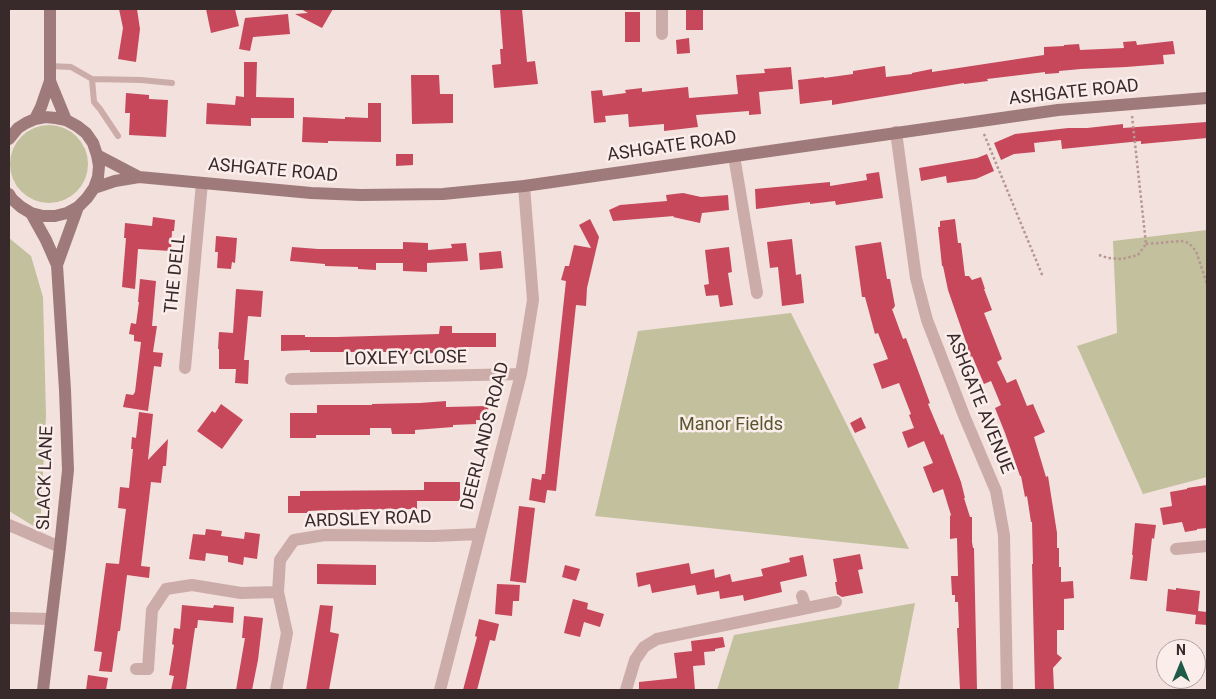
<!DOCTYPE html>
<html>
<head>
<meta charset="utf-8">
<style>
  body { margin:0 }
  #map { position:relative; width:1216px; height:699px; overflow:hidden; background:#f3e1de; font-family:Roboto,sans-serif }
  canvas { display:block }
  .frame { position:absolute; inset:0; border:10px solid #38292a; pointer-events:none }
  .north { position:absolute; left:1156px; top:639px; width:50px; height:50px; box-sizing:border-box; background:#faedea; border:1px solid #ac9f9d; border-radius:50%; rotate:0deg; font-size:14px; font-weight:700; line-height:20px; text-align:center; color:#38292a }
  .north::after { content:''; display:block; margin:auto; width:18px; height:22px; background:#1e5a47; clip-path:polygon(50% 0,100% 100%,50% 72%,0 100%) }
</style>
</head>
<body>
<div id="map">
<canvas width="1216" height="699"></canvas>
<div class="frame"></div>
<div class="north">N</div>
</div>
<script>
const g = document.querySelector('canvas').getContext('2d');
g.lineJoin = 'round';
function paint(path, color) { g.fillStyle = color; g.fill(path, 'evenodd'); }
const poly = rows => new Path2D(rows.map(r => 'M' + r).join(''));
function stroke(path, color, width, dash) { g.strokeStyle = color; g.lineWidth = width; g.lineCap = dash ? 'butt' : 'round'; g.setLineDash(dash || []); g.stroke(path); }
function drawText(font, color, halo, rows, align = 'center') {
  g.font = font + ' Roboto,sans-serif'; g.lineWidth = 5; g.setLineDash([]); g.textBaseline = 'middle'; g.strokeStyle = halo; g.fillStyle = color; for (const [text, x, y, turn = 0] of rows) {
    g.save(); g.translate(x, y); g.rotate((+turn || 0) * Math.PI / 180); g.textAlign = isNaN(turn) ? turn : align; if (halo) g.strokeText(text, 0, 0); g.fillText(text, 0, 0); g.restore();
  }
}
paint(poly([
  '10 164a39 39 0 1 1 78 0a39 39 0 1 1-78 0Z',
  [1207,230,1207,477,1143,494,1077,346,1117,333,1113,241],
  [9,238,31,256,43,297,46,416,40,530,9,511],
  [791,313,909,549,595,516,638,331],
  [915,603,898,690,717,690,734,635]
]), '#c2c09d');
paint(poly([
  [119,9,137,9,140,29,136,62,118,59,123,28],
  [206,9,235,9,239,26,211,33],
  [301,9,333,9,322,28,295,14,308,13],
  [500,9,522,9,527,62,535,61,538,84,494,88,492,65,501,64,500,49,503,49],
  [686,9,703,9,703,30,686,30],
  [625,12,640,12,640,42,625,42],
  [288,14,290,34,253,37,250,51,239,49,245,18],
  [689,38,690,53,677,54,676,40],
  [1136,41,1137,45,1173,41,1175,54,1163,55,1164,64,1126,67,1081,69,1059,71,1059,73,1045,74,1045,72,987,79,988,81,964,84,964,83,832,105,832,100,800,104,798,80,824,77,824,78,853,74,853,71,885,66,886,77,912,74,912,73,932,69,932,72,1044,55,1044,47,1064,46,1064,45,1079,44,1080,50,1124,48,1123,42],
  [244,62,257,62,256,97,294,98,294,118,251,118,251,126,206,124,207,103,235,105,236,96,244,97],
  [791,67,793,89,759,92,761,114,749,115,749,111,696,115,698,127,664,131,664,124,629,127,628,114,605,116,606,122,594,123,591,91,602,90,603,96,626,93,625,90,642,88,642,92,688,87,689,98,738,94,736,75,765,73,764,69],
  [411,75,439,75,440,94,453,94,453,123,412,124],
  [126,93,149,95,149,99,168,100,166,137,129,135,130,113,125,113],
  [368,103,381,103,381,142,328,141,328,143,302,142,303,117,345,119,345,117,368,118],
  [1207,122,1207,138,1141,144,1141,141,1062,149,1061,140,1034,143,1035,152,1014,154,1001,160,994,143,1015,134,1068,128,1087,128,1123,124,1123,128],
  [396,154,413,154,413,165,396,166],
  [987,154,994,171,976,179,947,183,946,176,921,181,919,168,977,158],
  [879,172,883,198,836,205,835,201,810,204,810,202,756,209,755,189,830,182,830,186,867,180,866,174],
  [683,193,701,197,728,195,729,210,702,213,700,223,673,217,674,216,613,221,609,210,620,205,667,201,666,195],
  [153,217,175,220,174,231,172,231,171,251,138,249,135,289,122,287,126,238,124,238,125,223,152,226],
  [590,219,599,237,587,288,586,306,576,305,556,491,547,490,545,503,529,500,532,478,541,480,542,474,545,474,566,281,561,280,565,266,569,266,574,245,591,248,579,225],
  [955,219,958,243,961,243,965,276,969,276,972,280,981,277,985,289,984,289,992,310,984,313,1002,359,997,362,1007,383,1016,379,1027,406,1033,404,1045,432,1034,437,1046,477,1048,476,1057,533,1057,548,1059,548,1059,567,1061,567,1061,582,1073,581,1074,598,1064,599,1064,630,1057,630,1057,654,1062,658,1053,668,1054,690,1035,690,1032,564,1033,564,1032,522,1031,522,1027,496,1025,497,1021,476,1020,476,1005,433,995,408,1001,405,991,381,984,384,972,356,971,357,965,343,966,342,948,290,943,266,942,266,938,227,940,227,940,221],
  [216,236,237,238,235,263,232,262,231,269,217,268,218,252,215,252],
  [792,239,796,275,801,274,804,303,782,306,778,267,770,268,767,242],
  [403,242,428,243,428,250,452,248,451,244,466,243,468,261,427,263,427,272,403,271,403,263,376,263,376,270,358,269,358,267,325,266,325,264,290,261,292,247,318,249,403,249],
  [881,242,887,279,890,279,895,306,894,307,894,308,892,309,903,339,906,338,930,403,928,404,941,435,943,434,961,482,965,498,964,498,970,517,972,517,972,542,973,548,974,548,977,690,960,690,957,628,959,628,958,602,955,602,955,595,952,595,951,576,958,576,957,538,950,539,950,516,951,515,943,489,933,493,923,467,933,463,924,441,908,448,902,432,914,428,909,415,911,414,899,383,882,389,873,364,888,359,878,333,875,334,865,297,862,297,855,246],
  [729,247,732,272,728,273,733,305,720,307,718,295,706,296,704,285,709,284,705,250],
  [501,251,503,268,480,270,479,253],
  [140,279,156,281,152,326,157,326,153,352,163,353,161,367,154,366,148,411,123,407,126,394,133,395,135,392,141,342,134,341,134,335,129,334,131,323,136,324,139,302,138,302],
  [236,289,263,291,261,317,248,316,244,360,249,360,248,384,235,383,236,369,219,369,219,349,218,349,219,332,233,333],
  [440,326,452,326,452,333,496,333,496,347,464,347,464,351,436,351,436,353,414,354,388,354,388,352,310,352,310,350,281,351,281,335,305,335,305,337,337,337,439,334],
  [446,401,446,407,488,406,489,420,476,420,476,424,453,425,453,427,415,430,415,434,392,434,391,428,370,428,370,435,316,435,316,438,290,438,290,413,317,413,317,405,372,405,372,404,420,403],
  [221,404,243,420,222,449,197,431,212,411,215,413],
  [139,412,153,414,148,460,168,439,166,466,163,466,161,483,151,482,141,566,150,567,149,578,127,575,120,631,118,631,112,672,99,671,102,652,94,651,106,563,119,564,126,509,118,508,120,487,129,488,133,449,131,449,132,437,136,438],
  [861,417,866,428,855,433,850,423],
  [424,482,460,482,460,501,417,501,417,509,331,510,308,511,308,513,288,513,288,496,300,496,300,491,424,490],
  [1207,485,1207,528,1197,529,1197,530,1185,532,1182,522,1163,525,1160,508,1172,506,1170,492,1187,489,1187,488],
  [519,506,535,508,526,583,510,581],
  [1135,523,1156,525,1154,539,1152,538,1147,581,1130,579,1133,555,1132,555],
  [206,529,222,531,221,536,244,539,245,532,260,534,257,559,244,557,243,565,228,562,228,556,206,553,205,561,189,559,193,534,205,535],
  [860,554,863,569,858,570,863,593,842,597,837,594,835,582,837,582,833,559],
  [803,555,807,576,780,582,782,592,744,601,743,595,720,599,719,591,697,595,695,585,652,593,650,584,638,587,636,573,689,563,691,574,714,569,715,578,730,574,732,582,763,576,761,569,790,562,789,558],
  [317,564,376,565,376,585,317,584],
  [565,565,580,569,576,581,562,577],
  [497,584,520,585,519,601,513,601,512,616,495,614],
  [1176,588,1200,591,1198,611,1207,612,1207,625,1195,624,1196,615,1166,611,1168,589,1176,590],
  [573,599,588,603,587,609,604,614,600,627,584,622,580,637,564,633],
  [182,605,213,608,214,605,234,607,233,623,198,620,197,628,195,628,186,690,171,690,174,676,169,675,174,645,172,644,174,628,180,629],
  [320,605,333,606,330,632,339,634,329,690,306,690],
  [244,616,263,618,258,660,252,690,236,690,245,638,242,638],
  [479,619,499,624,495,641,490,640,477,690,463,690,477,637,475,636],
  [723,637,725,647,715,649,715,651,704,652,705,665,693,666,695,690,639,690,639,682,677,678,674,653,692,651,691,641],
  [88,675,108,678,106,690,86,690]
]), '#c6485a');
stroke(poly([
  [984,134,1043,277],
  [1146,244,1181,241,1189,243,1196,251,1207,284],
  [1099,255,1108,258,1122,259,1138,255,1146,244,1132,116]
]), '#b79593', 2.5, [2.5, 2.5]);
stroke(poly([
  [50,66,71,67,92,79],
  [118,136,100,109,94,102,92,79,141,80,172,83]
]), '#cbaca9', 6);
stroke(poly([
  [662,9,662,34],
  [896,132,916,278,927,320,965,418,996,491,1004,535,1007,690],
  [734,156,757,293],
  [185,368,202,183],
  [291,379,521,374],
  [9,525,60,547],
  [1176,549,1207,546],
  [802,596,806,608],
  [9,618,51,619],
  [136,669,148,669,152,610,166,589,192,585,241,593,278,592],
  [276,690,287,633,278,592,280,560,294,540,325,535,434,536,479,534],
  [440,690,521,374,533,300,524,186],
  [626,690,635,660,644,647,657,639,836,602]
]), '#cbaca9', 12);
stroke(poly([
  [50,81,66,120],
  [35,119,41,107,50,81,50,9],
  [9,139,18,128,26,123,35,119,45,117,56,118,66,120,77,126,86,133,93,143,97,155,99,166,98,177,94,188,87,198,78,207,67,213,55,216,43,216,31,213,21,207,12,199,9,194],
  [97,155,139,177],
  [94,188,115,181,139,177,311,193,361,195,443,194,524,186,1058,110,1207,98],
  [31,213,46,240,57,265,65,390,68,470,60,547,43,690],
  [57,265,78,207]
]), '#9f7a7b', 12);
drawText('18px', '#38292a', '#faedea', [
  ["ASHGATE ROAD",1074,93,-6],
  ["ASHGATE ROAD",672,147,-8],
  ["ASHGATE ROAD",273,171,5],
  ["THE DELL",176,274,-84],
  ["LOXLEY CLOSE",406,359,-1],
  ["ASHGATE AVENUE",979,403,68],
  ["DEERLANDS ROAD",486,436,-76],
  ["SLACK LANE",46,478,-88],
  ["ARDSLEY ROAD",368,520,-2]
]);
drawText('18px', '#57562d', '#faedea', [
  ["Manor Fields",731,425]
]);
</script>
</body>
</html>
